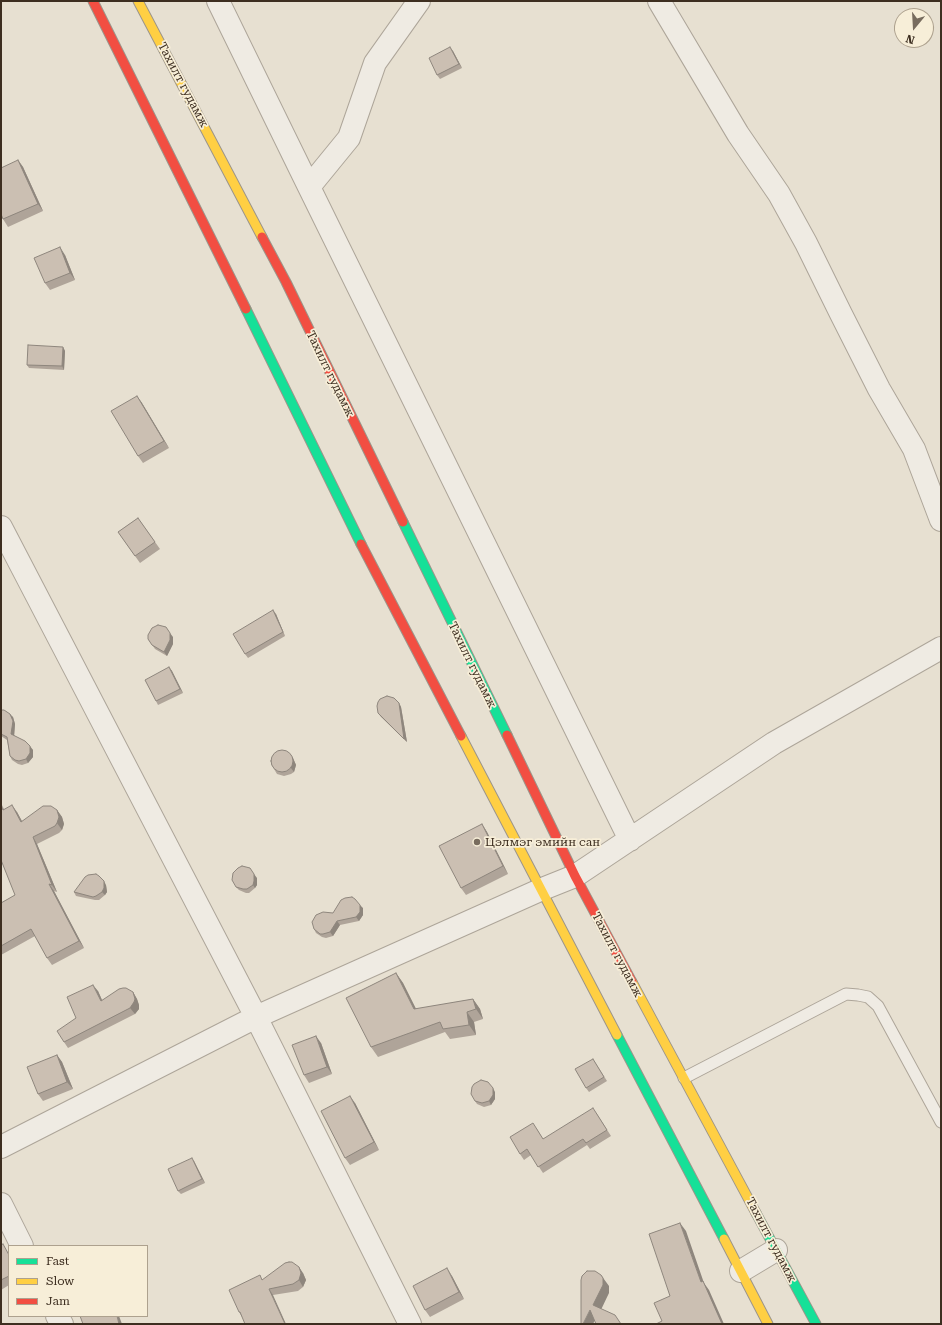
<!DOCTYPE html>
<html>
<head>
<meta charset="utf-8">
<style>
  body { margin:0 }
  #map { position:relative; width:942px; height:1325px; overflow:hidden; background:#e7e0d1; font-family:"Roboto Serif",serif }
  canvas { display:block }
  .frame { position:absolute; inset:0; border:2px solid #3d2e20; pointer-events:none }
  .legend { position:absolute; left:8px; top:1245px; width:140px; height:72px; box-sizing:border-box; background:#f7eed8; border:1px solid #ada18e; margin:0; padding:5px 7px; list-style:none; font-size:12px; color:#3d2e20 }
  .legend li { display:flex; align-items:center; gap:8px; height:20px }
  .legend b { width:20px; border:1px solid #ada18e }
  .north { position:absolute; left:894px; top:8px; width:40px; height:40px; box-sizing:border-box; background:#f7eed8; border:1px solid #ada18e; border-radius:50%; rotate:198deg; font-size:11px; font-weight:700; line-height:16px; text-align:center; color:#3d2e20 }
  .north::after { content:''; display:block; margin:auto; width:14px; height:18px; background:#786c5e; clip-path:polygon(50% 0,100% 100%,50% 72%,0 100%) }
</style>
</head>
<body>
<div id="map">
<canvas width="942" height="1325"></canvas>
<div class="frame"></div>
<ul class="legend">
<li><b style="height:5px;background:#16e098"></b>Fast</li>
<li><b style="height:5px;background:#ffcf43"></b>Slow</li>
<li><b style="height:5px;background:#f24e42"></b>Jam</li>
</ul>
<div class="north">N</div>
</div>
<script>
const g = document.querySelector('canvas').getContext('2d');
g.lineJoin = 'round';
const poly = rows => new Path2D(rows.map(r => 'M' + r).join(''));
function stroke(path, color, width, dash) { g.strokeStyle = color; g.lineWidth = width; g.lineCap = dash ? 'butt' : 'round'; g.setLineDash(dash || []); g.stroke(path); }
function paint(path, color) { g.fillStyle = color; g.fill(path, 'evenodd'); }
function drawText(font, color, halo, rows, align = 'center') {
  g.font = font + ' "Roboto Serif",serif'; g.lineWidth = 3.5; g.setLineDash([]); g.textBaseline = 'middle'; g.strokeStyle = halo; g.fillStyle = color; for (const [text, x, y, turn = 0] of rows) {
    g.save(); g.translate(x, y); g.rotate((+turn || 0) * Math.PI / 180); g.textAlign = isNaN(turn) ? turn : align; if (halo) g.strokeText(text, 0, 0); g.fillText(text, 0, 0); g.restore();
  }
}
const lane = poly([
  [684,1078,846,994,858,995,868,997,878,1006,941,1122]
]);
const street = poly([
  [218,1,309,187],
  [419,1,375,63,349,138,309,187,630,840],
  [659,1,738,134,779,194,806,243,841,314,879,389,914,449,941,520],
  [1,527,256,1017,410,1324],
  [1,1147,256,1017,540,890,575,876,774,743,941,648],
  [1,1204,22,1246],
  [741,1271,776,1250],
  [57,1316,62,1324]
]);
const fast = poly([
  [246,309,361,544],
  [403,522,507,735],
  [617,1035,724,1239],
  [756,1213,816,1324]
]);
const slow = poly([
  [138,1,262,237],
  [461,736,617,1035],
  [632,982,756,1213],
  [724,1239,768,1324]
]);
const jam = poly([
  [93,1,246,309],
  [262,237,286,282,403,522],
  [361,544,461,736],
  [507,735,575,876,632,982]
]);
stroke(lane, '#ada599', 13);
stroke(street, '#ada599', 24);
stroke(fast, '#9c958a', 11);
stroke(slow, '#9c958a', 11);
stroke(jam, '#9c958a', 11);
stroke(lane, '#efebe3', 11);
stroke(street, '#efebe3', 22);
stroke(fast, '#16e098', 9);
stroke(slow, '#ffcf43', 9);
stroke(jam, '#f24e42', 9);
paint(poly([
  [453,51,462,68,440,79,437,75],
  [18,160,23,167,43,211,8,227,3,219],
  [65,255,75,280,50,290,45,283],
  [63,347,65,351,64,370,29,368,27,365],
  [137,396,142,403,169,448,143,463,138,456],
  [138,518,160,549,140,563,118,532],
  [276,614,285,636,248,658,245,654],
  [173,637,173,644,167,656,155,649,148,639],
  [169,667,172,671,183,693,158,705,156,701],
  [399,703,401,707,407,742,381,717,378,713],
  [1,710,13,717,15,724,14,735,33,750,33,757,28,763,22,765,18,764,12,760,10,756,7,740,1,736],
  [291,755,293,758,296,765,294,772,291,774,284,776,277,774,271,764],
  [1,803,4,809,17,812,22,821,57,810,62,817,64,824,62,830,59,833,37,844,57,892,54,891,84,948,52,965,47,958,35,936,1,955,1,903,15,895,3,864,1,865],
  [482,824,487,832,508,874,466,895,461,888],
  [257,878,257,885,255,888,249,893,246,893,239,890,236,887],
  [106,885,107,892,105,895,99,900,95,900,76,896,74,892],
  [363,908,363,915,359,921,340,925,333,936,326,938,322,937,316,933,314,929,333,913],
  [396,973,403,983,416,1009,473,999,480,1009,483,1019,474,1022,476,1035,450,1039,445,1032,378,1057,371,1047],
  [98,991,102,1000,133,992,137,999,139,1005,139,1009,135,1014,68,1048,64,1042,76,1018],
  [321,1043,332,1074,309,1083,304,1075],
  [57,1055,62,1062,73,1089,43,1101,38,1094],
  [593,1059,607,1081,589,1092,586,1088],
  [495,1092,495,1099,491,1105,484,1107,477,1104,475,1101],
  [355,1103,379,1150,350,1165,345,1158],
  [597,1114,611,1136,590,1149,587,1145,543,1173,531,1155,524,1160,520,1154,537,1129,543,1139],
  [194,1161,205,1183,181,1194,178,1191],
  [1,1245,9,1254,9,1285,1,1290],
  [303,1273,306,1280,303,1287,298,1291,273,1295,242,1317,239,1312,263,1280],
  [452,1276,464,1299,430,1317,425,1310]
]), '#afa499');
paint(poly([
  [450,47,453,51,462,68,459,64],
  [18,160,23,167,43,211,38,204],
  [60,247,65,255,75,280,70,273],
  [63,347,65,351,64,370,62,366],
  [137,396,142,403,169,448,164,441],
  [273,610,276,614,285,636,283,632],
  [170,633,173,637,173,644,167,656,164,652],
  [169,667,172,671,183,693,180,689],
  [399,703,401,707,407,742,404,739],
  [10,714,13,717,15,724,14,738,11,734],
  [30,746,33,750,33,757,28,763,26,759],
  [291,755,293,758,296,765,294,772,291,768],
  [12,805,17,812,26,829,21,822],
  [57,810,62,817,64,824,62,830,57,823],
  [482,824,487,832,508,874,503,866],
  [33,837,37,844,57,892,52,885],
  [254,874,257,878,257,885,255,888,253,885],
  [104,881,106,885,107,892,105,895,102,892],
  [49,884,54,891,84,948,79,941],
  [360,905,363,908,363,915,359,921,356,917],
  [337,921,340,925,333,936,330,932],
  [396,973,403,983,421,1019,414,1009],
  [93,985,98,991,105,1007,101,1001],
  [133,992,137,999,139,1005,139,1009,135,1014,130,1008],
  [473,999,480,1009,483,1019,476,1009],
  [467,1012,474,1022,476,1035,469,1025],
  [316,1036,321,1043,332,1074,327,1067],
  [57,1055,62,1062,73,1089,67,1082],
  [493,1088,495,1092,495,1099,491,1105,489,1101],
  [350,1096,355,1103,379,1150,374,1142],
  [192,1158,194,1161,205,1183,202,1179],
  [680,1223,686,1231,704,1283,709,1290,724,1324,722,1324,701,1282],
  [299,1267,303,1273,306,1280,303,1287,299,1280],
  [447,1268,452,1276,464,1299,459,1292],
  [601,1275,609,1286,609,1293,599,1314,593,1305],
  [269,1289,273,1295,286,1324,285,1324],
  [590,1310,596,1318,593,1324,583,1324],
  [117,1316,119,1316,122,1324,119,1324]
]), '#8e867d');
const building = poly([
  [450,47,459,64,437,75,429,58,450,47],
  [18,160,38,204,3,219,1,214,1,168,18,160],
  [60,247,70,273,45,283,34,258,60,247],
  [28,345,63,347,62,366,27,365,28,345],
  [137,396,164,441,138,456,111,411,137,396],
  [138,518,155,542,135,556,118,532,138,518],
  [273,610,283,632,245,654,233,634,273,610],
  [158,625,166,627,170,633,170,640,164,652,152,645,148,639,148,635,152,628,158,625],
  [169,667,180,689,156,701,145,680,169,667],
  [387,696,394,698,399,703,404,739,378,713,377,706,378,702,380,699,387,696],
  [1,710,4,710,10,714,13,721,11,734,25,741,30,746,30,753,26,759,19,761,15,760,10,756,7,737,1,734,1,710],
  '271 761a11 11 0 1 1 22 0a11 11 0 1 1-22 0Z',
  [12,805,21,822,43,806,51,806,57,810,59,817,57,823,55,826,33,837,52,885,49,884,79,941,47,958,31,929,1,946,1,903,15,895,1,860,1,806,3,810,12,805],
  [482,824,503,866,461,888,439,846,482,824],
  [242,866,250,868,254,874,254,881,253,885,247,889,243,889,236,887,232,880,233,873,238,868,242,866],
  [96,874,99,876,104,881,104,888,102,892,96,896,93,897,74,892,85,877,88,875,96,874],
  [352,897,355,899,360,905,360,912,356,917,337,921,330,932,323,934,320,934,314,929,312,922,316,915,323,912,333,913,341,900,345,898,352,897],
  [396,973,414,1009,473,999,476,1009,467,1012,469,1025,443,1029,440,1022,371,1047,346,998,396,973],
  [93,985,101,1001,119,989,123,988,126,988,133,992,135,999,134,1002,130,1008,64,1042,57,1031,76,1018,67,997,93,985],
  [316,1036,327,1067,304,1075,292,1045,316,1036],
  [57,1055,67,1082,38,1094,27,1067,57,1055],
  [593,1059,604,1077,586,1088,575,1069,593,1059],
  [481,1080,488,1082,493,1088,493,1095,489,1101,482,1103,475,1101,471,1094,472,1087,474,1084,481,1080],
  [350,1096,374,1142,345,1158,321,1111,350,1096],
  [593,1108,607,1130,586,1143,583,1139,538,1167,527,1149,520,1154,510,1137,533,1123,543,1139,593,1108],
  [192,1158,202,1179,178,1191,168,1169,192,1158],
  [680,1223,701,1282,703,1281,722,1324,656,1324,662,1321,654,1303,670,1296,649,1234,680,1223],
  [3,1244,9,1255,9,1276,1,1280,1,1245,3,1244],
  [289,1262,292,1262,299,1267,301,1273,299,1280,293,1284,269,1289,285,1324,245,1324,240,1312,239,1312,229,1290,260,1275,262,1280,285,1263,289,1262],
  [447,1268,459,1292,425,1310,413,1286,447,1268],
  [587,1271,595,1271,601,1275,603,1278,603,1285,593,1305,615,1315,621,1324,596,1324,590,1310,583,1324,581,1324,581,1280,582,1276,587,1271],
  [80,1316,117,1316,119,1324,83,1324,80,1316]
]);
paint(building, '#cbbfb2');
stroke(building, '#8e867d', 1);
for (const [x, y, r, color] of [
  [477,842,4,"#786c5e"]
]) { const dot = new Path2D(); dot.arc(x, y, r, 0, 2 * Math.PI); g.fillStyle = color; g.fill(dot); stroke(dot, '#f7eed8', 1.5); }
drawText('12px', '#3d2e20', '#f7eed8', [
  ["Тахилт гудамж",183,85,62],
  ["Тахилт гудамж",330,374,64],
  ["Тахилт гудамж",472,665,64],
  ["Тахилт гудамж",617,955,62],
  ["Тахилт гудамж",771,1240,62]
]);
drawText('12px', '#3d2e20', '#f7eed8', [
  ["Цэлмэг эмийн сан",485,842]
], 'left');
</script>
</body>
</html>
